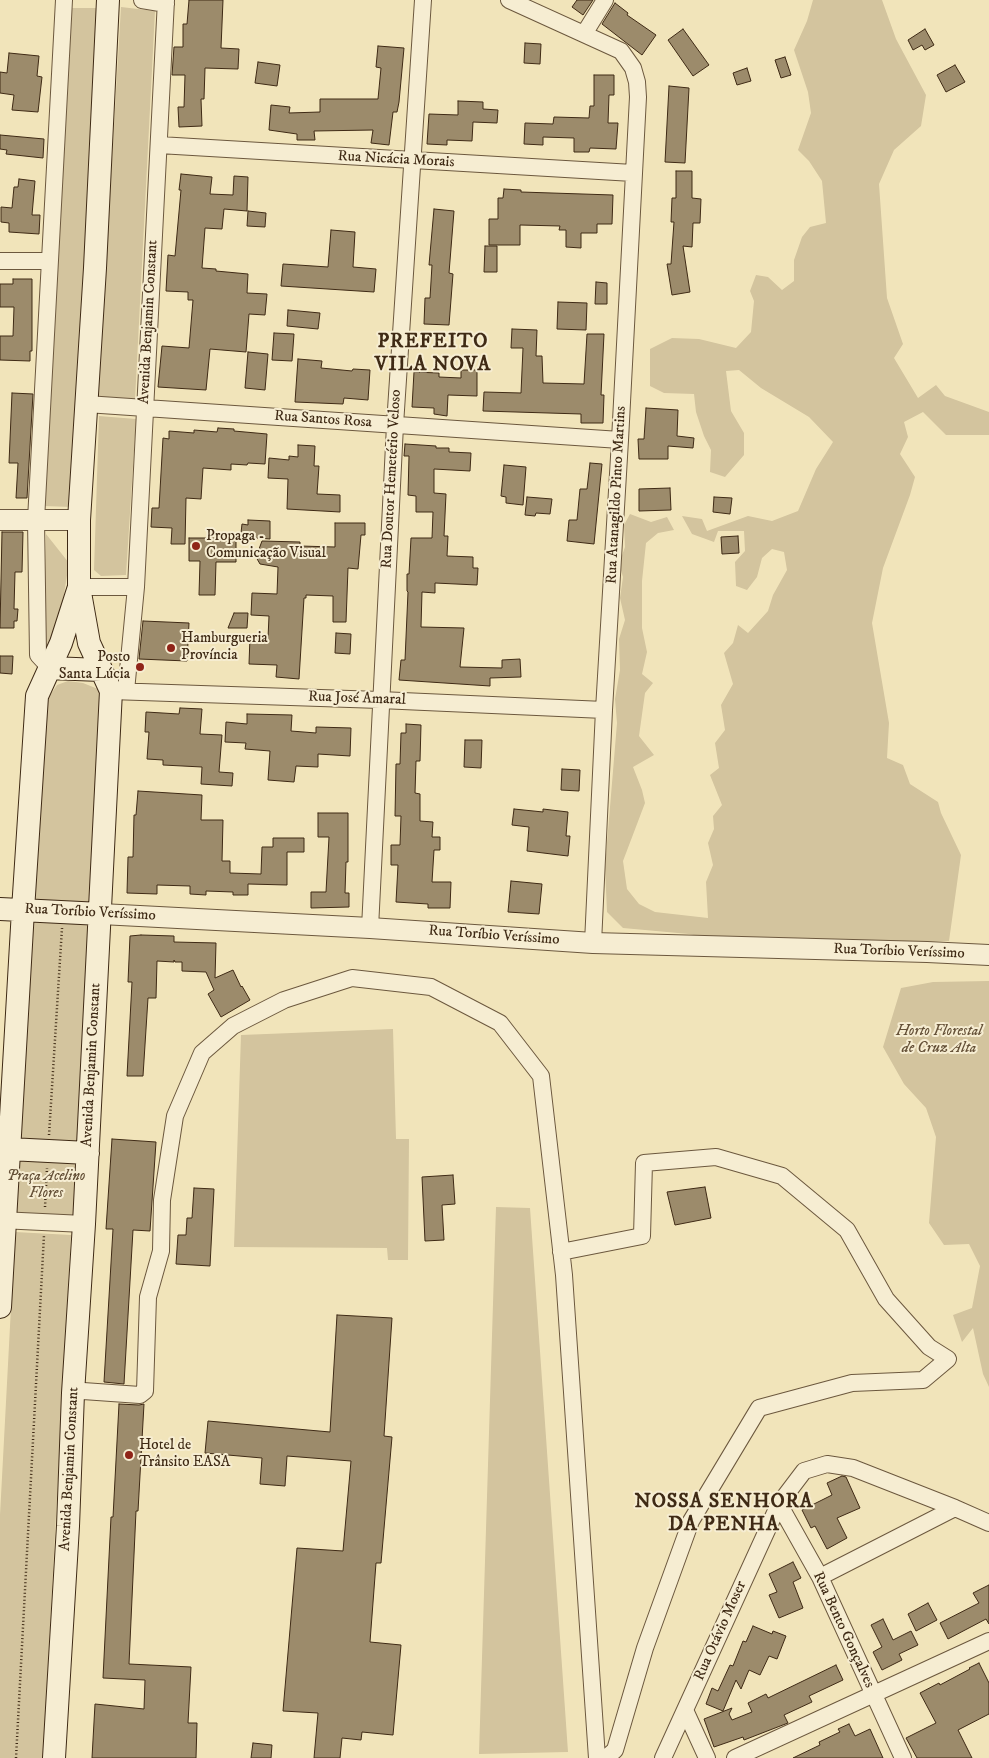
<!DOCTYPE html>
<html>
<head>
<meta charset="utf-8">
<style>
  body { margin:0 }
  canvas { display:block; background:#f1e4ba }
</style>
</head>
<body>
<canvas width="989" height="1758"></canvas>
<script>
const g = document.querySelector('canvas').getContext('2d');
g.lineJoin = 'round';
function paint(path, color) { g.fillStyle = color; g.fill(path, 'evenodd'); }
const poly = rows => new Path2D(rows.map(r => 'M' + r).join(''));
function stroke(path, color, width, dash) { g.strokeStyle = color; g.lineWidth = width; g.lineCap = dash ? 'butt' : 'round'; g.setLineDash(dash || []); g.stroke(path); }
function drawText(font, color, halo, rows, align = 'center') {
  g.font = font + ' "IM FELL DW Pica",serif'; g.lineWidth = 4; g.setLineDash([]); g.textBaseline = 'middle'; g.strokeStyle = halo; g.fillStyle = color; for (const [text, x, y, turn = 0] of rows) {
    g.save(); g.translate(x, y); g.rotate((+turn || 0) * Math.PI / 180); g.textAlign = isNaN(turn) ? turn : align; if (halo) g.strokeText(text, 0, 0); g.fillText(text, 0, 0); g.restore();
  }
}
paint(poly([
  [813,0,882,0,896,39,926,95,921,126,894,150,879,184,887,298,903,344,894,358,918,398,936,385,945,396,989,412,989,435,946,435,923,412,904,422,908,437,900,454,915,477,910,495,883,568,872,623,889,723,887,758,903,765,910,784,938,802,941,813,961,855,949,941,884,943,724,941,689,934,623,928,607,912,605,867,617,723,615,699,620,670,619,639,625,620,620,598,623,577,619,564,625,547,624,525,630,514,651,522,667,517,674,530,658,533,646,543,642,581,642,628,647,652,642,674,653,683,645,693,639,736,654,755,633,767,642,790,645,803,623,861,627,889,639,904,655,912,708,918,706,882,713,865,708,843,714,829,713,816,722,805,710,775,719,768,715,743,725,730,721,705,733,684,724,653,733,643,738,625,748,633,768,611,773,595,787,570,784,552,772,549,762,558,757,577,747,590,736,586,735,562,745,551,744,531,718,531,714,542,692,534,682,516,702,519,707,531,748,516,772,521,798,511,816,469,833,442,809,417,761,388,739,370,726,371,731,411,744,433,744,455,725,477,710,472,711,450,704,436,696,412,694,394,664,393,650,386,650,349,672,338,699,339,736,348,751,332,754,301,750,291,756,275,768,277,782,290,794,281,794,260,802,237,810,227,826,223,822,181,809,161,798,150,811,113,808,92,794,50,807,21],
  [121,7,155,11,135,400,98,398],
  [72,8,97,8,72,507,43,506],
  [99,416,136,419,126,575,101,576,94,570],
  [46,534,69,563,61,613,49,651,44,647],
  [68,681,83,683,98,689,106,702,95,907,42,905,34,896,47,700,57,685],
  [30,920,90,923,79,1144,19,1141],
  [989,981,989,1387,983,1374,973,1328,962,1342,953,1315,972,1308,980,1266,969,1244,944,1245,929,1223,936,1137,926,1108,904,1084,883,1047,901,988,933,982],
  [393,1029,396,1139,409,1139,408,1260,388,1260,387,1248,234,1247,241,1035],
  [19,1156,77,1160,73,1216,15,1212],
  [496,1207,530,1208,568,1752,479,1754],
  [15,1232,71,1235,43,1758,0,1758,0,1515]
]), '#d3c49e');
const building = poly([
  [189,0,223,0,221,48,239,49,238,69,205,68,204,99,201,99,202,126,179,127,178,107,184,107,185,75,172,75,174,47,183,47,183,24,187,24,189,0],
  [577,0,593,0,583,15,572,7,577,0],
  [615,3,628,13,627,15,656,35,642,55,602,24,615,3],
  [683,29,709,65,693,76,668,40,683,29],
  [925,29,934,45,925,50,922,45,913,50,908,40,925,29],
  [525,43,541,44,540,64,524,63,525,43],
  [378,46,404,48,399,102,397,112,393,112,389,145,371,143,373,130,314,131,315,140,297,140,297,134,269,130,271,105,290,107,289,113,320,112,320,99,378,99,381,68,376,67,378,46],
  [9,53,39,56,37,76,42,77,38,112,12,110,14,95,0,93,0,72,7,73,9,53],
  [785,57,791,75,781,78,775,60,785,57],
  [258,62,280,65,277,86,255,83,258,62],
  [955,65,965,82,946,92,937,75,955,65],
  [747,68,751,81,737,85,733,73,747,68],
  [594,75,614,75,614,95,609,95,608,123,618,123,616,149,590,148,589,152,574,152,574,138,543,137,543,145,524,144,525,123,553,124,554,117,589,118,590,106,594,106,594,75],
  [669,86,689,88,685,163,665,162,669,86],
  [458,101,483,102,483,109,498,110,497,123,473,122,472,141,447,140,447,145,427,144,429,114,458,115,458,101],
  [0,135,44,139,43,158,6,154,7,150,0,149,0,135],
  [676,171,692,171,692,198,701,199,700,223,693,223,692,247,683,246,690,292,672,295,667,264,671,264,674,222,671,222,672,198,676,198,676,171],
  [181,174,212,177,210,194,233,195,234,176,248,177,247,211,224,209,222,229,205,228,202,268,216,269,216,271,248,274,247,293,267,294,265,315,249,314,246,352,210,349,206,390,158,387,162,346,189,348,193,300,188,300,188,292,166,291,168,255,175,256,181,190,179,190,181,174],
  [19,179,35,181,32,215,40,215,39,234,9,232,9,223,1,222,1,207,12,208,14,187,18,187,19,179],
  [504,189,521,190,521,192,613,195,612,224,597,224,597,233,581,233,581,248,566,247,566,230,559,230,560,226,520,225,520,245,489,245,489,219,498,219,498,198,503,198,504,189],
  [434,209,454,211,449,273,453,274,449,325,424,324,425,298,430,298,432,265,429,265,434,209],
  [248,211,266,213,265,227,247,226,248,211],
  [331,230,355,232,353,267,376,269,374,292,281,286,283,264,328,267,331,230],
  [485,246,497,246,497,272,484,272,485,246],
  [13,279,32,279,32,351,30,351,30,361,0,360,0,336,13,336,14,307,0,307,0,284,13,284,13,279],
  [596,282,607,283,607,304,595,304,596,282],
  [558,302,587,303,586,330,557,329,558,302],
  [288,310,320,313,318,329,287,326,288,310],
  [512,329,537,330,536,356,542,356,543,383,584,384,587,334,604,334,601,395,604,395,603,423,581,423,581,414,483,411,484,392,521,393,523,348,511,348,512,329],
  [274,333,294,334,292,361,272,360,274,333],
  [248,352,268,354,265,390,245,388,248,352],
  [298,359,322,361,321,368,352,371,353,369,370,370,368,400,344,398,343,404,295,402,298,359],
  [461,370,477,370,477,396,448,395,447,416,434,414,434,408,412,407,414,372,439,373,439,377,461,378,461,370],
  [12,393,33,394,27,498,16,498,18,463,9,463,12,393],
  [646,408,678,410,677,436,694,438,693,448,668,446,668,459,639,459,638,439,644,439,646,408],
  [218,428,234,429,234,431,267,434,265,464,248,463,247,465,231,464,231,470,203,468,201,499,186,498,185,544,171,544,172,528,151,527,152,508,159,508,163,438,169,439,169,431,194,433,194,430,217,432,218,428],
  [405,444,436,446,436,448,449,448,449,452,471,453,470,471,434,469,434,493,446,494,444,536,448,536,447,556,473,557,473,568,478,568,477,585,435,583,435,593,422,592,421,627,464,628,460,667,502,668,502,660,520,659,521,677,490,678,490,686,399,680,401,660,405,660,408,592,407,591,407,574,409,574,411,538,432,538,433,512,416,512,416,496,408,495,409,456,404,456,405,444],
  [298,445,315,446,314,466,319,466,317,494,340,495,340,512,287,509,288,479,268,478,269,458,289,460,289,456,298,457,298,445],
  [590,463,602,464,594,544,567,541,569,520,577,520,580,489,587,489,590,463],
  [504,465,526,467,523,505,506,503,506,497,501,496,504,465],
  [670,488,671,510,639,511,639,489,670,488],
  [527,497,552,499,550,514,536,513,535,516,525,515,527,497],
  [714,497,732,498,730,514,713,512,714,497],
  [248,520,270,521,270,539,244,537,241,533,242,524,248,525,248,520],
  [335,523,365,523,365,535,361,535,358,569,348,568,346,622,333,622,333,596,306,595,306,598,304,598,299,679,276,677,277,665,249,664,250,637,268,638,269,616,251,615,252,593,277,594,278,567,260,564,256,557,262,541,300,542,300,546,335,547,335,523],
  [2,532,23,532,22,572,15,572,14,609,18,609,17,621,14,621,14,628,0,628,2,532],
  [738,536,739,553,722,554,721,537,738,536],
  [189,538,236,538,236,562,216,562,215,595,199,595,200,561,189,561,189,538],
  [234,613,248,613,247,628,228,628,234,613],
  [143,621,189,623,187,661,139,659,143,621],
  [336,633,351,634,350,654,335,653,336,633],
  [0,656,13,656,12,674,0,673,0,656],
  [180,708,202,709,200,734,222,735,219,772,233,773,232,786,201,784,202,767,163,765,163,760,147,759,149,732,145,732,146,712,179,714,180,708],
  [247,714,292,715,291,731,316,733,316,727,351,728,350,756,318,754,318,767,296,766,294,782,268,780,270,751,245,749,246,743,225,742,226,722,247,724,247,714],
  [406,724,421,725,420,761,416,761,415,793,420,794,420,821,433,822,432,837,440,837,440,850,434,850,432,882,451,882,450,908,428,908,428,904,396,902,398,865,391,865,391,845,400,845,401,816,395,816,396,764,400,764,401,733,406,733,406,724],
  [465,740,482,740,481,768,464,767,465,740],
  [562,769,580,770,579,791,561,790,562,769],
  [138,791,202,795,201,820,223,820,222,861,230,861,230,873,261,874,262,847,273,847,273,838,304,838,304,852,287,852,287,885,248,884,248,895,233,895,233,892,206,891,206,895,190,894,190,886,157,885,157,894,127,893,128,857,133,857,134,815,136,815,138,791],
  [514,809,543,812,543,809,568,812,566,836,570,836,568,856,527,851,529,827,512,825,514,809],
  [318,813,348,813,348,862,346,862,345,893,349,893,349,907,311,908,311,892,326,892,329,837,318,837,318,813],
  [511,881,542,884,539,914,508,912,511,881],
  [141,935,174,936,174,942,216,943,215,978,233,970,241,987,242,986,250,1000,221,1017,208,994,214,990,206,972,182,971,182,962,175,962,174,960,174,962,157,961,156,998,148,998,143,1076,127,1076,132,982,128,982,130,936,141,935],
  [112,1139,156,1142,150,1231,133,1230,124,1384,104,1382,113,1229,106,1229,112,1139],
  [453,1175,455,1204,442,1205,444,1240,425,1241,422,1177,453,1175],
  [705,1187,711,1218,675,1225,667,1192,705,1187],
  [194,1188,214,1189,210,1266,176,1264,178,1235,186,1235,187,1218,192,1218,194,1188],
  [337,1315,392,1318,384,1436,392,1437,381,1563,376,1563,370,1642,401,1645,393,1735,362,1732,361,1740,342,1738,340,1758,314,1758,318,1713,283,1711,297,1548,343,1551,351,1461,287,1456,285,1486,260,1484,262,1458,205,1453,208,1421,330,1432,337,1315],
  [119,1404,139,1405,144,1404,138,1511,136,1511,129,1664,191,1667,188,1723,197,1723,196,1758,92,1758,95,1704,144,1709,145,1680,103,1678,111,1517,113,1517,119,1404],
  [842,1476,846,1477,860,1508,837,1518,847,1538,827,1549,815,1526,811,1528,802,1510,832,1495,827,1483,842,1476],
  [793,1562,801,1578,793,1582,803,1608,779,1618,769,1595,777,1592,769,1574,793,1562],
  [989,1585,989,1624,986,1619,948,1639,940,1623,979,1603,973,1593,989,1585],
  [928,1603,937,1620,916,1631,908,1614,928,1603],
  [883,1619,893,1640,911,1631,918,1645,899,1654,902,1660,882,1670,873,1652,882,1647,871,1625,883,1619],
  [753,1626,772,1634,773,1631,786,1636,777,1659,769,1656,760,1675,749,1670,741,1689,736,1680,723,1711,706,1704,712,1688,718,1691,730,1665,733,1666,743,1641,746,1642,753,1626],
  [979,1663,989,1683,989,1714,958,1730,972,1758,917,1758,906,1738,936,1723,920,1693,939,1683,940,1685,970,1669,969,1668,979,1663],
  [836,1665,843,1680,809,1696,812,1702,784,1715,788,1723,744,1740,743,1737,714,1747,704,1719,732,1708,729,1714,732,1720,752,1712,748,1703,766,1694,768,1698,836,1665],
  [849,1724,855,1736,870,1729,883,1758,793,1758,820,1745,819,1742,840,1732,838,1729,849,1724],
  [253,1743,272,1745,271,1758,251,1758,253,1743]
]);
paint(building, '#9c8b6b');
stroke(building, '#3f2a15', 1);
const minor = poly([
  [142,0,166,4],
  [509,0,621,51,633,68,637,82,638,97,620,440,604,710,593,943],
  [584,34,605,0],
  [159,145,633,173],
  [0,261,50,261],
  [86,404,620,440],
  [79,587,136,587,166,0],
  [50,668,38,655,36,520,64,0],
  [111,691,380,700,604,710],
  [126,691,136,587],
  [370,928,395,425,423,0],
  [0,1220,84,1224],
  [561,1252,642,1236,644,1163,716,1157,782,1176,847,1230,886,1299,929,1347,948,1359,923,1380,852,1383,759,1408,691,1521,645,1648,615,1750,606,1758],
  [73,1393,83,1391,140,1395,145,1391,148,1297,161,1251,162,1200,175,1116,202,1053,233,1026,284,1000,352,978,431,987,500,1023,541,1076,564,1275,597,1758],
  [779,1504,820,1577,903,1758],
  [820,1577,955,1508],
  [685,1710,707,1758],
  [663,1758,779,1504,804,1471,827,1464,853,1468,955,1508,989,1523],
  [735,1758,989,1641]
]);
const tertiary = poly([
  [0,520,79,520],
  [101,914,370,928,593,943,927,952,989,955]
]);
const secondary = poly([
  [50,668,101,670],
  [0,909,101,914],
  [9,1149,88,1153],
  [0,1307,23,910,37,696,61,643,78,590],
  [54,1758,68,1526,73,1393,84,1224,111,691,89,643,79,587,79,520,95,268,108,0]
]);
stroke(minor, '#6c583e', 18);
stroke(tertiary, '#6c583e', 22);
stroke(secondary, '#3f2a15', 24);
stroke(poly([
  [49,1135,62,928],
  [45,1207,47,1168],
  [16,1758,44,1235]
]), '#3f2a15', 2.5, [1, 2.5]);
stroke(minor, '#f6edd2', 16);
stroke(tertiary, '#f6edd2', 20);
stroke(secondary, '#f6edd2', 22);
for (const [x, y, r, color] of [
  [196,546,5,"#8f2418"],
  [171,648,5,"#8f2418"],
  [140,667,5,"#8f2418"],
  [129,1455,5,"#8f2418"]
]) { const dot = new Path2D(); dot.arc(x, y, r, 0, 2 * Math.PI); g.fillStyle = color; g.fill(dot); stroke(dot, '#f6edd2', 2); }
drawText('15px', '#3f2a15', '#f6edd2', [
  ["Rua Nicácia Morais",396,160,3],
  ["Avenida Benjamin Constant",149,322,-87],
  ["Rua Santos Rosa",323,420,4],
  ["Rua Doutor Hemetério Veloso",392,479,-87],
  ["Rua Atanagildo Pinto Martins",617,495,-87],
  ["Rua José Amaral",357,699,2],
  ["Rua Toríbio Veríssimo",90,913,3],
  ["Rua Toríbio Veríssimo",494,936,4],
  ["Rua Toríbio Veríssimo",899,952,2],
  ["Avenida Benjamin Constant",92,1065,-87],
  ["Avenida Benjamin Constant",70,1469,-87],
  ["Rua Bento Gonçalves",843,1630,65],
  ["Rua Otávio Moser",721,1631,-66]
]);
drawText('15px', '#3f2a15', '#f6edd2', [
  ["Propaga -",206,537],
  ["Comunicação Visual",206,554],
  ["Hamburgueria",181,639],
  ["Província",181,656],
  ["Posto",130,658,"right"],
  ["Santa Lúcia",130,675,"right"],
  ["Hotel de",139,1446],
  ["Trânsito EASA",139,1463]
], 'left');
drawText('italic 15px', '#645037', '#f6edd2', [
  ["Horto Florestal",939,1032],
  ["de Cruz Alta",939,1049],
  ["Praça Acelino",46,1177],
  ["Flores",46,1194]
]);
g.letterSpacing = '1px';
drawText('bold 20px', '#3f2a15', '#f6edd2', [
  ["PREFEITO",433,343],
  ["VILA NOVA",433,366],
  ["NOSSA SENHORA",724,1503],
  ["DA PENHA",724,1526]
]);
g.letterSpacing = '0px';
</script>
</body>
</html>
